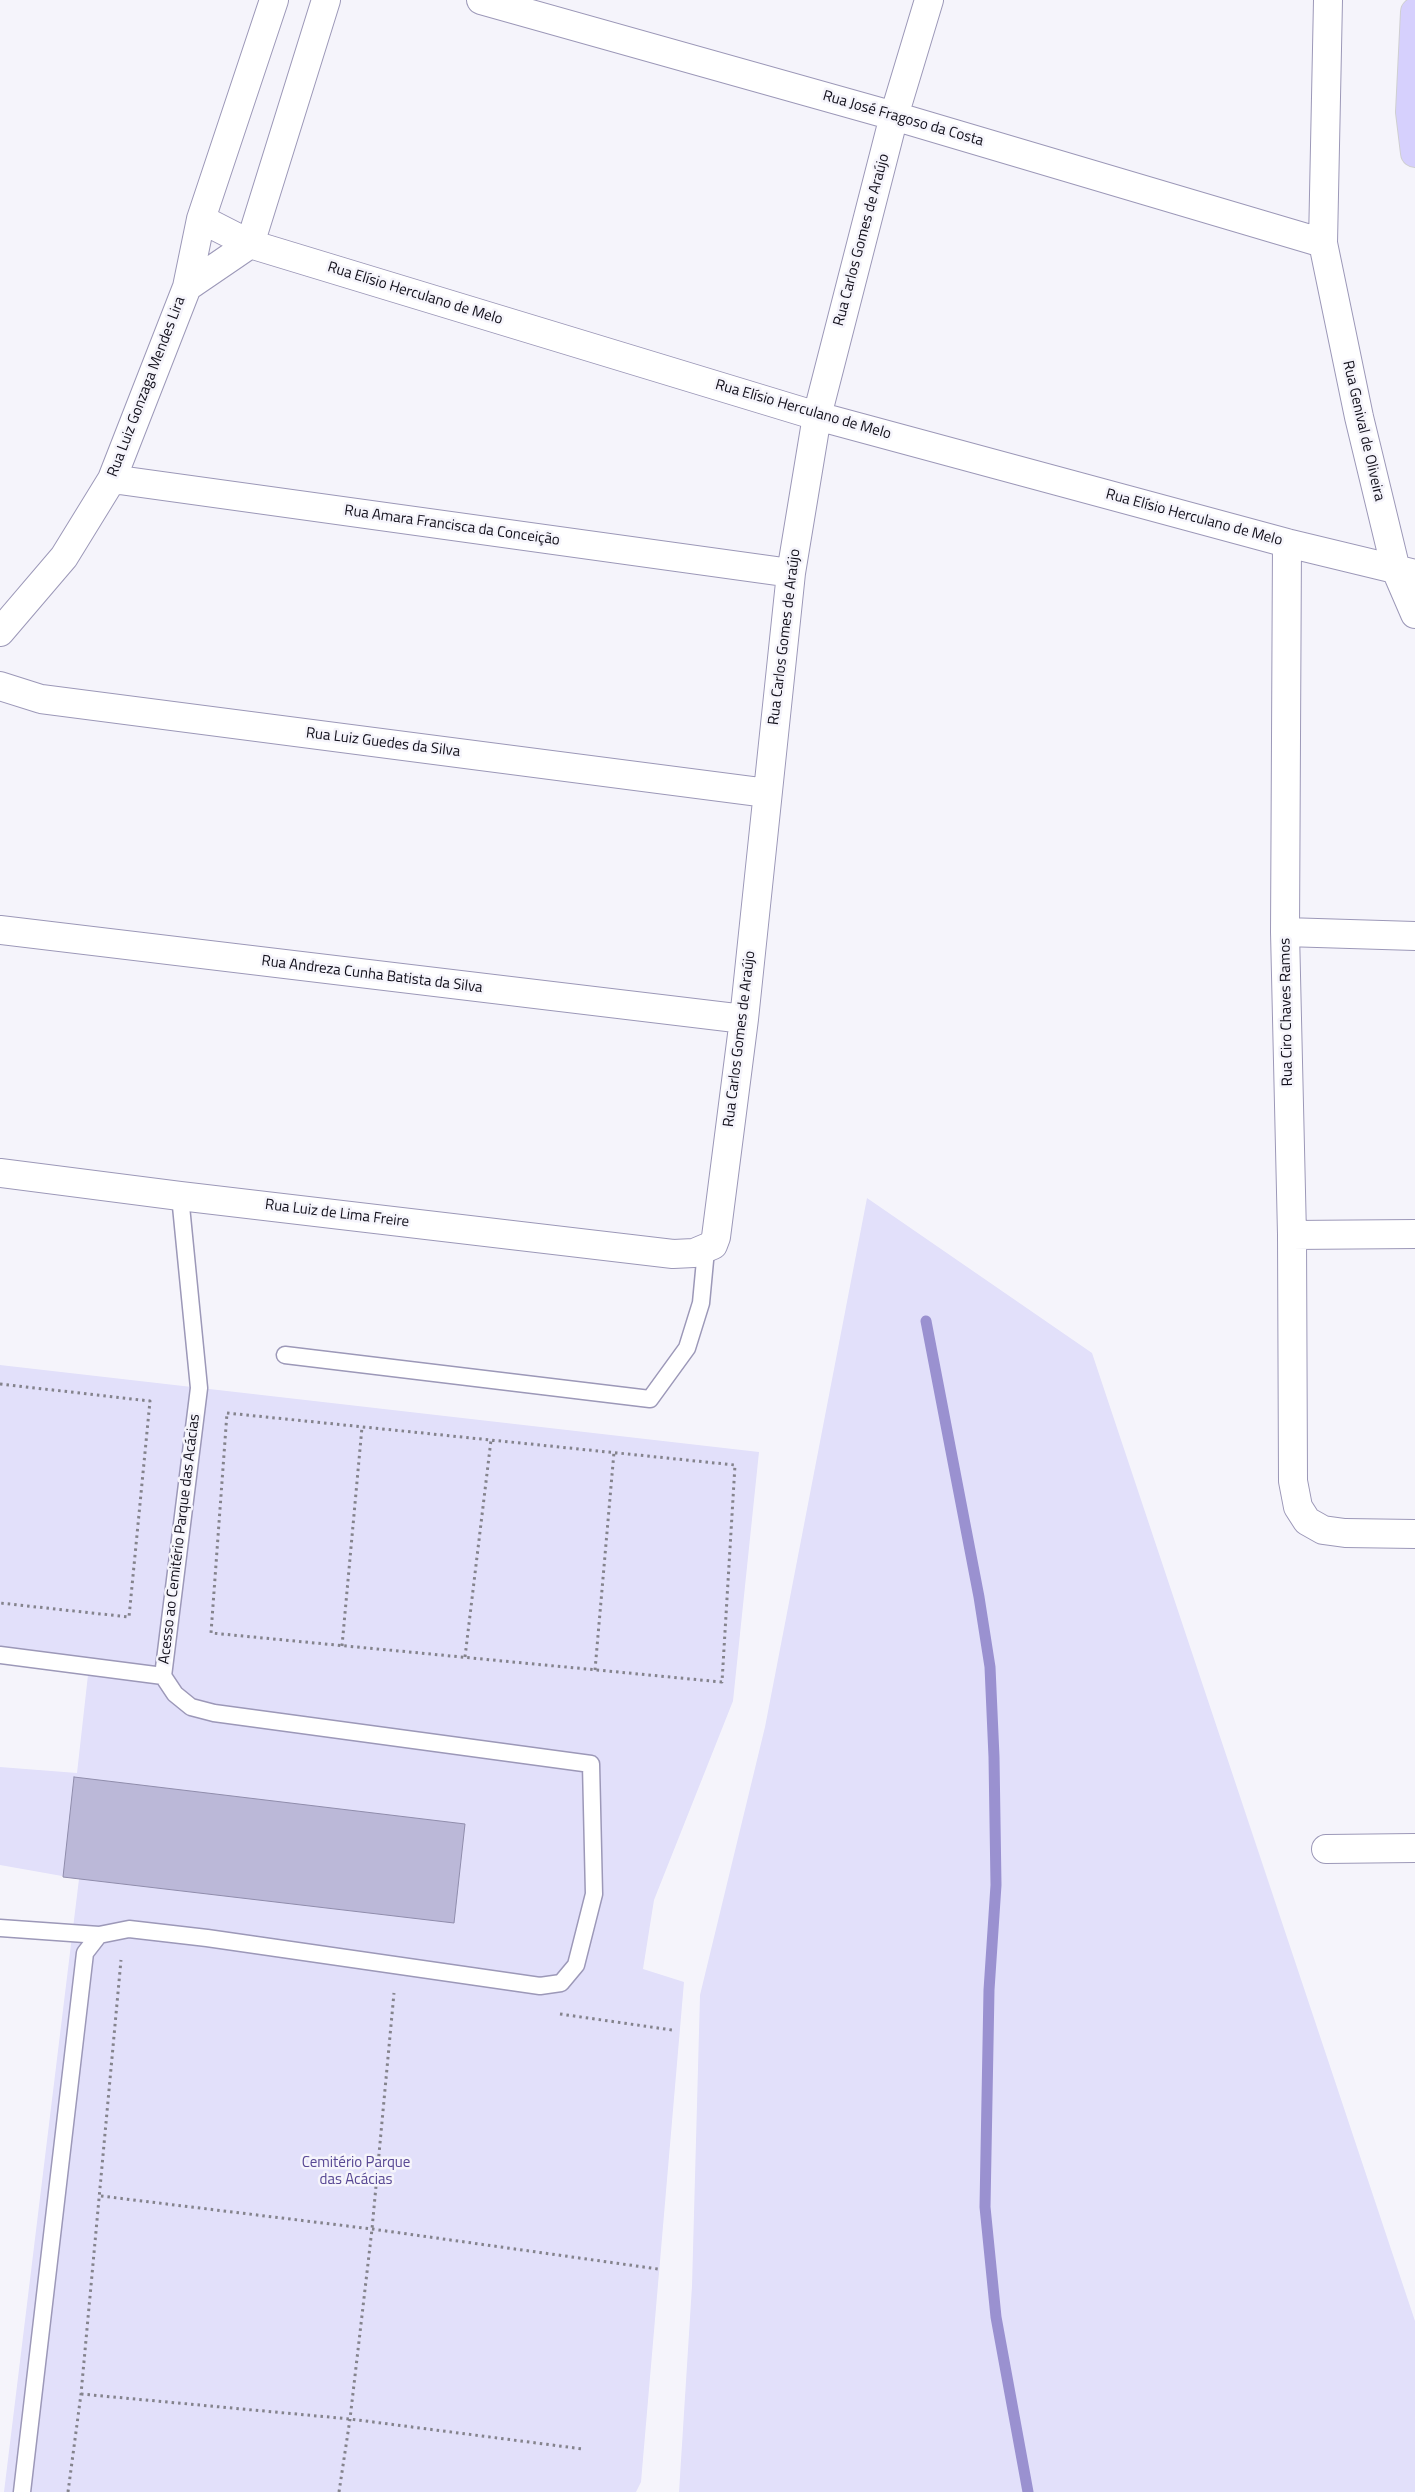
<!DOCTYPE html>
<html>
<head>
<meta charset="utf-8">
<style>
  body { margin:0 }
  canvas { display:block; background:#f5f4fb }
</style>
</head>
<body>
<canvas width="1415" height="2492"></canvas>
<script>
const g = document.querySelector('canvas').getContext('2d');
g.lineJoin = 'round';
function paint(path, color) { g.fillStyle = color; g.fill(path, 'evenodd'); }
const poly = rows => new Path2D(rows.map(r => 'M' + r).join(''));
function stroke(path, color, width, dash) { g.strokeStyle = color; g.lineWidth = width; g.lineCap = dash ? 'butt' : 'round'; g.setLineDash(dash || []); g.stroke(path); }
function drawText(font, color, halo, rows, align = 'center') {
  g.font = font + ' "Titillium Web",sans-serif'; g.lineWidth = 5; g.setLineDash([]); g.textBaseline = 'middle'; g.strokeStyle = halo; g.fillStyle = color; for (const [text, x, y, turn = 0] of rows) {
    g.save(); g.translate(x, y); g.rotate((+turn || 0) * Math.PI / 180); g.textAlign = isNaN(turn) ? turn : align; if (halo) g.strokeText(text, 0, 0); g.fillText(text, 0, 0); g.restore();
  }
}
paint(poly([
  [867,1198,1092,1353,1415,2321,1415,2492,679,2492,692,2286,700,1995,765,1727],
  [0,1365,759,1452,733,1701,654,1900,643,1969,684,1982,641,2482,636,2492,4,2492,79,1879,0,1865,0,1767,77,1773,89,1666,0,1652]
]), '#e2e0fa');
stroke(poly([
  [926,1321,979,1597,990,1667,994,1757,996,1885,989,1990,985,2207,996,2317,1028,2492]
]), '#9a91d0', 11);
const building = poly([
  [74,1777,465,1824,454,1923,63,1877,74,1777]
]);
paint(building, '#bbb8d8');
stroke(building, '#908dac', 1);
const service = poly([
  [285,1355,650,1399,687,1348,701,1303,706,1250],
  [0,1655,163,1676],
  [0,1928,99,1935],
  [22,2492,85,1953,99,1935,129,1929,207,1938,540,1986,561,1983,576,1965,594,1894,591,1764,214,1713,191,1707,175,1694,163,1676,199,1388,180,1196]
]);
const minor = poly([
  [481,0,894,116,1323,243],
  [1328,0,1323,243,1359,417,1396,570,1415,614],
  [201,219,250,244,817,416,1287,543,1415,574],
  [187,287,250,244,326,0],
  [112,479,791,573],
  [1287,543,1285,932,1292,1235,1293,1481,1298,1507,1307,1521,1323,1530,1345,1533,1415,1534],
  [0,632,64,557,112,479,187,287,201,219,274,0],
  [0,686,41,699,767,793],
  [0,930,744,1019],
  [1285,932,1415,936],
  [0,1173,180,1196,673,1254,694,1253,713,1245,716,1237,744,1019,791,573,817,416,894,116,929,0],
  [1292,1235,1415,1234],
  [1326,1849,1415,1848]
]);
const primary = poly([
  [1415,12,1410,112,1415,153]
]);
stroke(service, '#9c98b8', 19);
stroke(minor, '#9c98b8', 30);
stroke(primary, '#cfcfd1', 30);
stroke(poly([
  [0,1384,150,1401,129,1617,0,1603],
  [227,1413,735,1465,722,1682,211,1633,227,1413],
  [342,1646,362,1427],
  [465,1657,491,1440],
  [595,1670,614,1452],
  [560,2014,672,2030],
  [101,2196,372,2229,658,2269],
  [81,2394,350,2419,583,2449],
  [68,2492,81,2394,121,1960],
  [339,2492,350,2419,372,2229,394,1993]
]), '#84838c', 3, [2.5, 4]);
stroke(service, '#fff', 16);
stroke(minor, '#fff', 28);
stroke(primary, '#d6d0fd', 28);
drawText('15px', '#110f1a', '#f5f4fb', [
  ["Rua José Fragoso da Costa",903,119,16],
  ["Rua Carlos Gomes de Araújo",862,240,-75],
  ["Rua Elísio Herculano de Melo",415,294,17],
  ["Rua Luiz Gonzaga Mendes Lira",147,387,-69],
  ["Rua Elísio Herculano de Melo",803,410,16],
  ["Rua Genival de Oliveira",1363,431,77],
  ["Rua Elísio Herculano de Melo",1194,518,15],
  ["Rua Amara Francisca da Conceição",452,526,8],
  ["Rua Carlos Gomes de Araújo",785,637,-83],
  ["Rua Luiz Guedes da Silva",383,743,7],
  ["Rua Andreza Cunha Batista da Silva",372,975,7],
  ["Rua Ciro Chaves Ramos",1287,1012,-91],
  ["Rua Carlos Gomes de Araújo",740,1039,-83],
  ["Rua Luiz de Lima Freire",337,1214,7],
  ["Acesso ao Cemitério Parque das Acácias",180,1539,-83]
]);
drawText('15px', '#574793', '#f5f4fb', [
  ["Cemitério Parque",356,2163],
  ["das Acácias",356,2180]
]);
</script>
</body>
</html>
